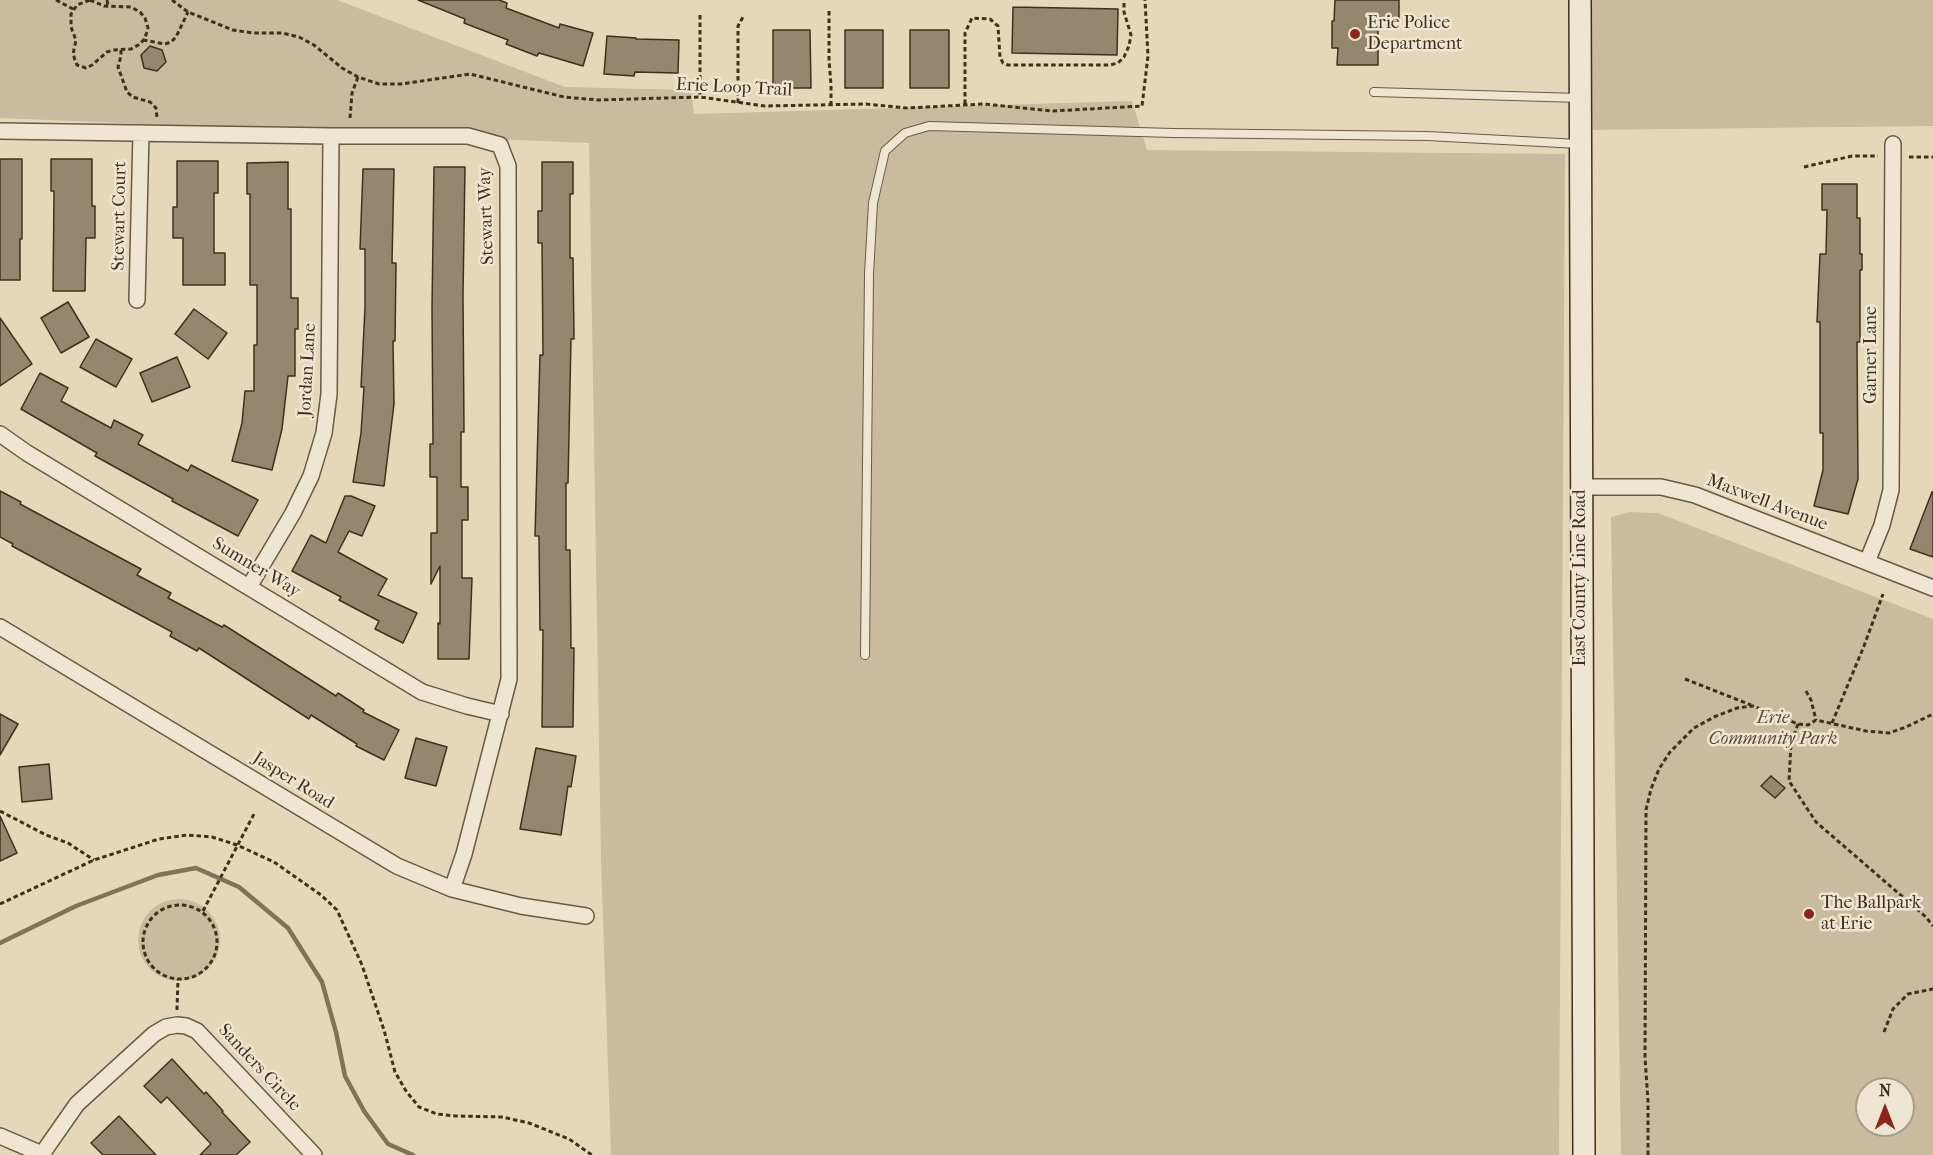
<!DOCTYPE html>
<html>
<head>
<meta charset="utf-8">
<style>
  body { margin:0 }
  #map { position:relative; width:1933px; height:1155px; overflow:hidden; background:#e5d8ba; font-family:"IM FELL French Canon",serif }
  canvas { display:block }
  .north { position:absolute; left:1855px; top:1077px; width:60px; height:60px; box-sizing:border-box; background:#eee6d2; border:2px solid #a89d8a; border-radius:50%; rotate:0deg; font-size:16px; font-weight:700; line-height:24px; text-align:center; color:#3f301d }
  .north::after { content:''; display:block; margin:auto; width:21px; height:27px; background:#8f2418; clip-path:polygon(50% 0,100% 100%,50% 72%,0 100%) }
</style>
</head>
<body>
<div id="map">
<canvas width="1933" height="1155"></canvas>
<div class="north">N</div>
</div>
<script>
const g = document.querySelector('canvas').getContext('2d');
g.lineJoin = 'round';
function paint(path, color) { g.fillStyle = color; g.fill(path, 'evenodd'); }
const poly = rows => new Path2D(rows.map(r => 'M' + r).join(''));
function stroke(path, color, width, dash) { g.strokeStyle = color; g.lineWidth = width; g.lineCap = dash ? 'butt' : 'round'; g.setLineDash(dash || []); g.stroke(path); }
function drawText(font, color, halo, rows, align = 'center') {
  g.font = font + ' "IM FELL French Canon",serif'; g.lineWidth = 5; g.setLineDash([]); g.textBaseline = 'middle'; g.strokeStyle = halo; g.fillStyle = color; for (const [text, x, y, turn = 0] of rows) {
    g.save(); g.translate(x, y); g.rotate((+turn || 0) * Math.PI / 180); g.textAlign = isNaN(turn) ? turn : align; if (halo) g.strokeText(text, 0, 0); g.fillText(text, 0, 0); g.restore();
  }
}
paint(poly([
  [0,0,337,0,565,87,691,90,694,114,1132,101,1147,150,1565,154,1559,1155,611,1155,601,860,589,143,0,118],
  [1586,0,1933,0,1933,126,1589,130],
  [1629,512,1658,513,1933,619,1933,1155,1621,1155,1611,517],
  [1867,1089,1903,1089,1903,1125,1867,1125],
  '138 940a41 41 0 1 1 82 0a41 41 0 1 1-82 0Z'
]), '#c9bb9f');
stroke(poly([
  [0,943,76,906,158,875,196,868,239,887,288,928,322,982,336,1032,345,1076,364,1111,388,1144,413,1155]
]), '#81735b', 4.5);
const building = poly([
  [418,0,499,0,507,3,506,8,559,28,560,24,593,33,583,66,539,53,537,56,506,44,508,40,464,23,465,19,418,0],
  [1335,0,1399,0,1399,18,1378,17,1378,65,1337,65,1338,48,1332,48,1332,21,1334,21,1335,0],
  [1013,7,1118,9,1117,55,1012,53,1013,7],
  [773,30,810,30,811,88,773,88,773,30],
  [845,30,883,30,883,88,845,88,845,30],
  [910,30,949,30,949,88,910,88,910,30],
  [607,36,636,38,636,39,679,40,678,73,635,72,634,76,604,74,607,36],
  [150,46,162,50,166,62,157,71,144,68,141,55,150,46],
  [0,159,22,159,22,239,20,239,20,280,0,280,0,159],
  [51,159,92,159,92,206,95,206,95,238,86,238,85,291,53,291,54,191,51,191,51,159],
  [177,161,218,161,218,193,214,193,214,253,225,253,225,285,183,285,183,238,173,238,173,207,177,207,177,161],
  [288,162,288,209,291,209,291,298,298,298,298,329,295,329,295,376,288,376,282,429,272,470,232,461,242,423,245,391,254,391,254,345,257,345,257,285,250,285,250,194,247,194,247,163,288,162],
  [542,162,573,162,573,194,570,194,570,258,573,258,574,339,571,339,568,483,566,483,566,550,570,550,571,648,574,648,573,727,542,727,543,630,540,630,539,536,535,536,540,355,543,355,542,243,538,243,538,211,542,211,542,162],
  [434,167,465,167,463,295,464,432,461,432,461,487,468,487,468,520,462,520,462,578,472,578,469,659,438,659,438,623,440,624,440,566,431,584,431,533,437,533,437,477,430,477,430,444,433,444,432,308,434,167],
  [363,169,394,169,392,263,396,263,395,341,393,341,394,404,384,486,353,482,361,433,364,387,361,387,365,308,365,249,360,249,363,169],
  [1822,184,1857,184,1857,218,1860,218,1860,254,1862,254,1862,270,1860,270,1860,342,1857,342,1858,479,1848,514,1814,506,1823,470,1823,433,1820,433,1820,322,1817,322,1820,254,1826,254,1827,210,1822,210,1822,184],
  [68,302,89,337,61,353,41,318,68,302],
  [194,309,227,333,208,359,175,334,194,309],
  [0,318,32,364,0,386,0,318],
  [96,339,132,359,116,387,80,367,96,339],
  [177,357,190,387,152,402,140,373,177,357],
  [40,373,68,388,61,401,111,428,114,420,143,435,138,444,188,471,191,465,258,500,238,536,172,501,173,499,95,456,97,453,21,409,40,373],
  [0,491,21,502,20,504,141,569,137,575,171,593,168,598,222,627,224,625,336,696,338,693,364,710,363,712,399,730,384,760,356,746,357,744,311,715,309,719,199,648,197,651,170,636,172,632,12,546,13,544,0,537,0,491],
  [1932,492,1933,492,1933,557,1910,549,1932,492],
  [345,496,351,496,375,506,362,536,349,531,338,552,387,579,378,595,417,613,403,643,375,629,379,621,339,600,341,597,292,571,311,535,326,543,345,496],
  [0,714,18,724,0,755,0,714],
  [416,738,447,747,436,786,405,778,416,738],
  [536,748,576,756,571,787,568,786,561,835,520,829,536,748],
  [49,764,52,799,22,802,19,767,49,764],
  [1771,776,1785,788,1775,798,1761,786,1771,776],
  [0,816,17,853,0,861,0,816],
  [172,1059,204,1094,206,1092,223,1111,222,1112,250,1142,236,1155,200,1155,211,1144,167,1097,161,1103,144,1086,172,1059],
  [119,1116,156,1155,103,1155,91,1143,119,1116]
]);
paint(building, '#95876f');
stroke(building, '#3f301d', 1.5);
const lane = poly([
  [1374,92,1580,98],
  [865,655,869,274,873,203,885,151,905,133,929,126,1173,133,1427,136,1579,144]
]);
const street = poly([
  [0,131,331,136,468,136,500,145,508,166,509,679,464,854,452,889],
  [137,300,141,133],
  [0,434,27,453,422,692,467,706,501,714],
  [1581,487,1661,487,1695,495,1933,588],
  [1867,562,1882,525,1891,490,1893,144],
  [249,587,293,513,311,476,324,433,329,394,331,136],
  [0,627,397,866,452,889,521,906,586,916],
  [0,1136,44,1155],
  [42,1154,77,1104,154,1034,166,1027,177,1025,186,1026,197,1031,314,1155]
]);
const secondary = poly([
  [1580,0,1584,1155]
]);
stroke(lane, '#685a44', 10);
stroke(street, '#685a44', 18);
stroke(secondary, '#3f301d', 24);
stroke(poly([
  [56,0,73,9],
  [90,0,104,6,131,7,140,12,145,18,148,28,145,38,140,44,131,49,113,50,107,52,92,65,86,68,77,65,75,60,73,54,76,40,71,27,71,14,77,5,90,0],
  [107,0,108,6],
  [172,0,188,12,233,30,253,33,282,33,299,37,314,45,342,68,358,77,379,84,401,84,470,74,564,97,598,100,700,97,765,106,866,104,907,108,984,104,1053,111,1142,106,1148,56,1145,0],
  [829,11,829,60,831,85,831,104],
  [700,15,700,97],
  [143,40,165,44,171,42,176,37,188,12],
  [121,50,121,56,118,67,127,92,133,97,150,102,156,108,157,118],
  [738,103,738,26,744,15],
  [965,104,965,33,972,18,990,19,998,26,1000,57,1003,63,1008,65,1110,65,1118,63,1124,57,1129,46,1131,35,1124,12,1124,0],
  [350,118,352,93,358,77],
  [1909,157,1933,157],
  [1804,167,1852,156,1878,156],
  [1685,679,1751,705],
  [1806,691,1811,700,1816,720],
  [1832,723,1864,646,1883,594],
  [1798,724,1791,744,1789,781,1816,822,1926,917,1933,926],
  [0,811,46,835,68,843,94,860],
  [0,904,94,860,159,839,187,835,212,837,237,845,274,862,321,895,337,910,362,965,384,1030,395,1072,406,1091,419,1107,437,1114,456,1116,502,1117,529,1123,569,1139,592,1155],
  '143 942a37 37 0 1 1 74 0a37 37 0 1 1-74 0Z',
  [203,911,254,814],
  [177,1010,178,979],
  [1884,1032,1893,1009,1908,994,1933,989],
  [1648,1155,1648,1102,1645,1057,1646,810,1651,789,1659,769,1670,752,1694,728,1714,717,1737,708,1753,706,1798,724,1808,725,1816,720,1866,731,1889,733,1906,727,1933,714]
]), '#3f301d', 3, [4.5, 3]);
stroke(lane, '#eee6d2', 8);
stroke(street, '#eee6d2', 15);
stroke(secondary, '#eee6d2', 21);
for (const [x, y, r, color] of [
  [1355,34,6,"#8f2418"],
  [1809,914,6,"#8f2418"]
]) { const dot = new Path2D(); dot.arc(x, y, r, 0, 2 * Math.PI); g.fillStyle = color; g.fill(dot); stroke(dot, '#eee6d2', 2); }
drawText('18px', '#3f301d', '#eee6d2', [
  ["Erie Police",1367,24],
  ["Department",1367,45],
  ["The Ballpark",1821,904],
  ["at Erie",1821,925]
], 'left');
drawText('18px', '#3f301d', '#eee6d2', [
  ["Erie Loop Trail",734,88,3],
  ["Stewart Court",120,216,-89],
  ["Stewart Way",487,216,-92],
  ["Garner Lane",1872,355,-90],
  ["Jordan Lane",308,370,-87],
  ["Maxwell Avenue",1767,503,21],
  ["Sumner Way",256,568,31],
  ["East County Line Road",1581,578,-90],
  ["Jasper Road",293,781,32],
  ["Sanders Circle",259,1068,47]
]);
drawText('italic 18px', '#5b4c37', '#eee6d2', [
  ["Erie",1773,719],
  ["Community Park",1773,740]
]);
</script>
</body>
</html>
